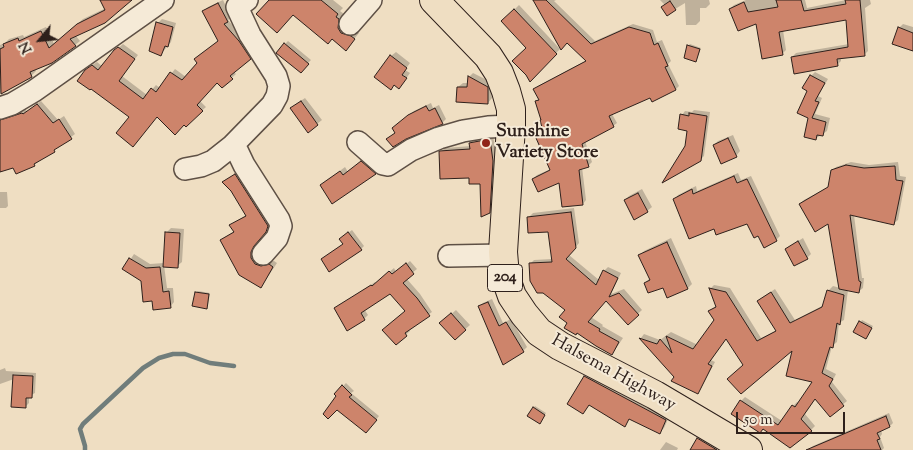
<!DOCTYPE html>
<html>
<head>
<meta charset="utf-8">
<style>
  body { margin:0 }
  #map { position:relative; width:913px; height:450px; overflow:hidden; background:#efdec2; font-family:"Sorts Mill Goudy",serif }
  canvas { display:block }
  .north { position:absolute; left:15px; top:15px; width:50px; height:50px; -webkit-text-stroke:4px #f5ead7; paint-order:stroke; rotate:242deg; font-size:14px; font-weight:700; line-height:20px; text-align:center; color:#2e201b }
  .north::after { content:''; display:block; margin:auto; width:18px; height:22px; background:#2e201b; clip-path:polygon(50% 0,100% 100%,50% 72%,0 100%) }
  .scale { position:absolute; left:736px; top:412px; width:109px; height:22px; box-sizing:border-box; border:2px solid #2e201b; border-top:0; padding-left:6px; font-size:15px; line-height:18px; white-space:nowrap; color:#2e201b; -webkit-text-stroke:4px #f5ead7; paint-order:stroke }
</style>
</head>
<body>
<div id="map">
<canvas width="913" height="450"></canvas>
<div class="north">N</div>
<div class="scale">50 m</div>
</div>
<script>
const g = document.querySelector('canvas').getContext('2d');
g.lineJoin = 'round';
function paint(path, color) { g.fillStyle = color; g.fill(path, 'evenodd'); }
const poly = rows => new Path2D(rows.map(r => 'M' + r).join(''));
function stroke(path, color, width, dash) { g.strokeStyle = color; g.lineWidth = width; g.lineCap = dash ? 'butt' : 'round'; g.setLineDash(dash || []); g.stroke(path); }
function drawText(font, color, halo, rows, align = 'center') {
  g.font = font + ' "Sorts Mill Goudy",serif'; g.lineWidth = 4; g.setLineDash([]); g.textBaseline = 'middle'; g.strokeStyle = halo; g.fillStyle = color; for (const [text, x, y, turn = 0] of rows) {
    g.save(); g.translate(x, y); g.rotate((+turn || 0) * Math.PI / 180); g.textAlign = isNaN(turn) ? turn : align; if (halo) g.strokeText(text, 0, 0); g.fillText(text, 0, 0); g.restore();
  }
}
paint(poly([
  [105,0,130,0,76,36,80,41,75,45,51,62,35,69,36,71,31,76,0,93,0,45,5,43,9,39,23,35,24,37,46,27,54,44,83,19,106,8],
  [223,0,231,17,228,20,243,37,254,54,234,72,236,74,222,87,217,81,199,100,206,107,186,125,157,116,131,117,91,66,97,62,103,67,115,51,123,44,138,55,122,76,147,95,156,85,160,88,175,69,186,77,199,63,195,59,219,40,204,11,208,7],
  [271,0,333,0,343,8,340,11,344,14,343,22,359,33,351,43,332,38],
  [534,0,556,0,554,1,595,41,633,24,653,30,657,42,662,40,671,61,668,64,679,86,676,89,651,97,612,114,617,123,613,126,585,141,592,162,588,166,582,167,586,200,583,204,560,181,533,179,537,175,551,169,537,138,545,133,542,119,536,102,540,98,535,89,538,86,587,60],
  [660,0,709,0,710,4,706,8,700,8,700,21,696,25,686,25,685,3,667,14,665,5],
  [746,0,805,0,807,8,846,0,870,0,871,4,865,8,868,51,864,55,841,57,841,61,837,65,792,57,796,53,849,44,847,18,783,30,786,50,782,54,757,22,730,9,734,5],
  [519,5,560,49,530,80,527,48,503,21],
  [162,19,176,23,171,42,161,54,158,23],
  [903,24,913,27,913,48,899,28],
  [288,41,311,60,301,71,285,44],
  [690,44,701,48,696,61,688,46],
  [396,52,410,63,405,70,410,73,403,83,391,56],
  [815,72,828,79,818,96,822,98,815,114,830,118,827,131,815,139,810,118,808,90,811,76],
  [473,73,491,82,492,98,488,103,458,87,463,83,469,83,469,77],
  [305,98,322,120,308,131,296,104],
  [41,101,58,120,64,116,75,134,34,165,14,167,0,171,0,116,8,116,26,109,27,112],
  [431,103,433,108,439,105,446,119,442,123,388,139,396,132,397,124,414,111],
  [694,110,710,112,704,156,700,160,687,146,689,129,682,115,685,111,692,112],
  [733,135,740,151,736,156,714,145,718,141],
  [493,136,497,157,493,208,489,212,481,183,470,176,441,152,445,148,471,146,470,143,474,139],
  [366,158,379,169,333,202,321,185,345,167,348,172],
  [851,162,869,165,898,162,900,176,906,177,898,220,893,224,854,215,862,278,864,278,863,288,858,292,848,290,844,320,839,323,837,342,832,346,826,369,836,374,832,382,847,401,830,415,816,398,805,414,815,426,811,430,791,440,741,401,745,397,782,421,793,406,797,402,799,403,814,382,794,348,744,364,727,337,711,360,715,362,701,388,697,392,676,377,641,338,644,334,660,340,671,332,698,345,715,320,709,311,717,305,710,289,714,285,730,288,761,338,777,330,763,297,775,289,795,320,824,305,829,290,833,286,840,288,829,222,800,204,804,200,830,186,832,171,836,167],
  [240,171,271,221,270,226,257,240,254,247,255,254,265,262,274,261,277,263,261,287,221,240,234,231,231,225,246,215,232,191,224,182],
  [738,173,741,180,751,176,780,236,776,240,759,234,747,223,715,227,675,199,678,195,696,186,697,191],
  [642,189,652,207,647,211,625,200,629,196],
  [0,192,7,192,8,206,6,208,0,208],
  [574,208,579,243,569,255,599,280,604,271,608,267,621,273,611,294,624,289,642,310,628,323,606,299,591,317,603,325,602,326,623,338,612,354,569,323,566,310,530,264,534,260,552,259,549,230,529,217,533,213],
  [171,228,184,229,182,262,177,266,164,265,167,288,173,288,174,302,170,307,154,300,142,280,124,269,134,254,150,264,164,263,167,232],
  [352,230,364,246,361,249,344,244,344,236],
  [671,238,692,284,688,288,645,283,650,278,640,255,644,251],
  [803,238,811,254,807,258,786,249],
  [410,261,417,269,406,278,420,294,432,312,408,329,410,331,396,344,406,311,390,292,364,309,368,315,364,319,336,308,375,282,376,283,394,268,396,272],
  [198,291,210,293,208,305,206,307,196,292],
  [492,299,503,323,511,319,527,347,523,351,479,307,483,303],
  [456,310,470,325,455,338,441,323],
  [862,320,873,326,866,338,855,332],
  [5,368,6,371,36,373,35,393,29,396,29,403,26,406,14,379,0,384,0,370],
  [589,373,670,415,664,428,660,432,630,418,625,425,590,404,583,413,585,377],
  [346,383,354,391,351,393,379,416,369,429,335,394],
  [535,406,546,413,541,421,528,415],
  [889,413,893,423,890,426,881,430,882,434,880,437,884,448,882,450,809,449,813,446],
  [702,434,719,444,715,450,691,450],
  [666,442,678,448,677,450,660,450]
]), '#0003');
stroke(poly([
  [85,450,85,446,80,429,83,424,143,368,159,358,173,354,185,354,210,363,234,366]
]), '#707d7b', 4.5);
const building = poly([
  [100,0,132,0,105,23,70,39,76,46,52,63,30,72,32,77,1,94,0,49,4,47,3,44,18,38,19,41,41,31,49,48,77,24,105,10,100,0],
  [269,0,321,0,338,14,336,17,339,19,338,28,341,33,351,36,355,39,346,51,332,39,328,44,293,15,277,33,256,14,269,0],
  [533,0,546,0,591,44,629,27,650,33,654,45,658,43,668,66,665,67,676,90,652,102,650,98,609,116,614,127,582,144,589,167,579,170,583,205,562,207,559,183,538,192,532,179,550,170,536,138,544,135,540,120,541,120,535,101,539,100,533,89,586,61,567,43,561,50,533,0],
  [776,0,801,0,804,11,846,4,845,0,860,0,865,56,837,59,838,66,794,74,791,57,848,47,846,20,779,32,783,55,762,59,756,24,738,31,729,9,744,2,748,12,778,7,776,0],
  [670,1,676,10,667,16,661,7,670,1],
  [218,3,228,22,224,24,239,41,251,59,230,76,233,79,222,88,217,83,197,105,203,111,186,127,184,125,175,135,157,117,133,147,116,133,129,117,91,89,90,90,77,81,85,70,92,65,98,70,114,50,118,47,135,59,119,81,143,99,151,88,156,92,170,72,182,80,197,63,194,59,218,41,202,11,218,3],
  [514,9,557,54,530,82,526,75,512,61,526,48,501,21,514,9],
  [156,22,173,27,168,47,165,46,161,56,149,51,156,22],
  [898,27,913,33,913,51,892,44,898,27],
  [284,43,309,64,301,73,276,53,284,43],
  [687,45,700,49,696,62,684,58,687,45],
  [390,55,407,68,402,75,407,78,399,89,394,85,391,90,374,77,390,55],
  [810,75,825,83,815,101,819,102,812,118,826,122,823,136,817,135,816,140,804,137,808,118,797,113,807,91,802,88,810,75],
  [468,76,488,87,488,104,456,102,457,87,467,87,468,76],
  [301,101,318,125,308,133,290,108,301,101],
  [37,104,53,123,59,119,72,139,54,150,55,152,34,164,35,166,16,174,13,168,0,172,0,120,22,113,23,114,37,104],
  [426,106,429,111,435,108,443,124,406,139,393,147,386,139,395,133,392,128,408,115,426,106],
  [689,113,707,116,701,161,662,183,685,146,687,131,678,129,680,114,689,116,689,113],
  [728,138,737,157,721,164,713,145,728,138],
  [490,139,493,161,490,213,481,217,480,184,469,184,469,178,440,179,439,151,470,149,469,143,490,139],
  [361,161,376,174,332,204,320,185,340,171,343,175,361,161],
  [846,165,864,168,895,166,896,180,903,181,894,225,850,215,859,281,861,282,859,293,839,289,828,224,815,232,799,204,828,187,831,170,846,165],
  [235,174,268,226,266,232,254,246,251,252,251,258,255,264,261,266,269,264,273,267,261,288,239,275,220,240,234,232,229,225,246,216,231,191,222,182,235,174],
  [734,176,737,183,747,179,777,241,764,248,758,236,754,238,747,224,716,235,714,229,689,239,673,199,692,189,693,194,734,176],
  [638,193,648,212,634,220,624,200,638,193],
  [571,212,576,248,566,259,596,285,603,270,618,278,609,297,619,293,639,315,628,325,606,301,588,322,600,329,599,331,619,342,612,355,596,346,577,333,576,335,564,328,567,323,559,317,565,310,543,293,537,293,530,281,529,263,552,262,548,232,528,233,527,217,571,212],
  [165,232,180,233,178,268,163,267,165,232],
  [348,232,362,250,329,272,321,259,343,244,339,239,348,232],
  [798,241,808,259,794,266,785,249,798,241],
  [667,242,688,289,667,298,663,288,648,293,644,283,650,280,638,255,667,242],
  [129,258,146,268,160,267,163,292,169,291,171,308,153,310,152,301,143,302,141,281,122,269,129,258],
  [406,263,414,274,403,283,417,298,430,316,405,333,407,336,396,345,382,330,405,311,390,294,361,313,365,320,347,331,334,308,371,285,372,286,389,271,392,274,406,263],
  [709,288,726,292,757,341,776,331,757,301,771,292,790,323,822,307,827,290,844,295,840,325,837,323,833,348,830,347,822,373,833,379,829,386,844,406,830,417,815,399,801,419,812,431,790,448,763,429,760,433,731,414,740,400,778,425,792,405,795,407,812,382,786,376,792,351,741,394,727,379,743,365,726,339,708,364,712,366,698,394,671,381,674,377,639,338,657,344,660,339,672,353,666,336,693,349,714,320,708,311,716,307,709,288],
  [195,292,209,294,207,309,192,306,195,292],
  [488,302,499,326,506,322,524,352,503,365,478,306,488,302],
  [451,313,466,330,455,340,439,323,451,313],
  [859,321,872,328,866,339,853,332,859,321],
  [13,375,33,376,32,398,26,398,26,408,11,407,13,375],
  [584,376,666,420,660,434,629,419,625,427,589,405,583,414,567,404,584,376],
  [342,385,352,395,349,397,377,420,366,433,337,410,328,419,323,414,336,396,334,394,342,385],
  [533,407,545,415,540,424,527,416,533,407],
  [886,416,890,427,877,433,880,439,877,440,881,450,806,450,886,416],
  [697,438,717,450,690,450,697,438]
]);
paint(building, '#cd846b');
stroke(building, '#2e201b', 1);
const minor = poly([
  [350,24,371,0],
  [0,108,12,104,34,91,163,0],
  [358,142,383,164,388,165,411,150,439,138,463,131,488,127,511,126],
  [234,144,244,165,279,220,281,226,277,238,263,254],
  [185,169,201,166,213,161,232,146,272,105,277,96,279,86,276,76,250,35,237,7,247,0],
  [449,256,503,255]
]);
const highway = poly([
  [434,0,488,56,499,73,506,91,511,109,511,126,503,252,505,276,512,296,524,314,539,332,560,346,655,395,748,450]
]);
stroke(minor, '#5e5045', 24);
stroke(highway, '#2e201b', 30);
stroke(minor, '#f5ead7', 21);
stroke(highway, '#efdec2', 28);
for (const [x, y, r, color] of [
  [486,143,5,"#8f2418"]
]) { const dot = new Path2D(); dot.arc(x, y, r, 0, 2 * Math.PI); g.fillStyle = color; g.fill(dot); stroke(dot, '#f5ead7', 2); }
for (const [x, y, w] of [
  [505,278,35]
]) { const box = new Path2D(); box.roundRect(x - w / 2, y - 13.5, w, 27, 4); g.fillStyle = '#f5ead7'; g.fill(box); stroke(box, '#2e201b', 1); }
drawText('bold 16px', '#2e201b', null, [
  ["204",505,278]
]);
drawText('bold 18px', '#2e201b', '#f5ead7', [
  ["Sunshine",496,133],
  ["Variety Store",496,154]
], 'left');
drawText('18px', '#2e201b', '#f5ead7', [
  ["Halsema Highway",613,374,29]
]);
</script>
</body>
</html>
